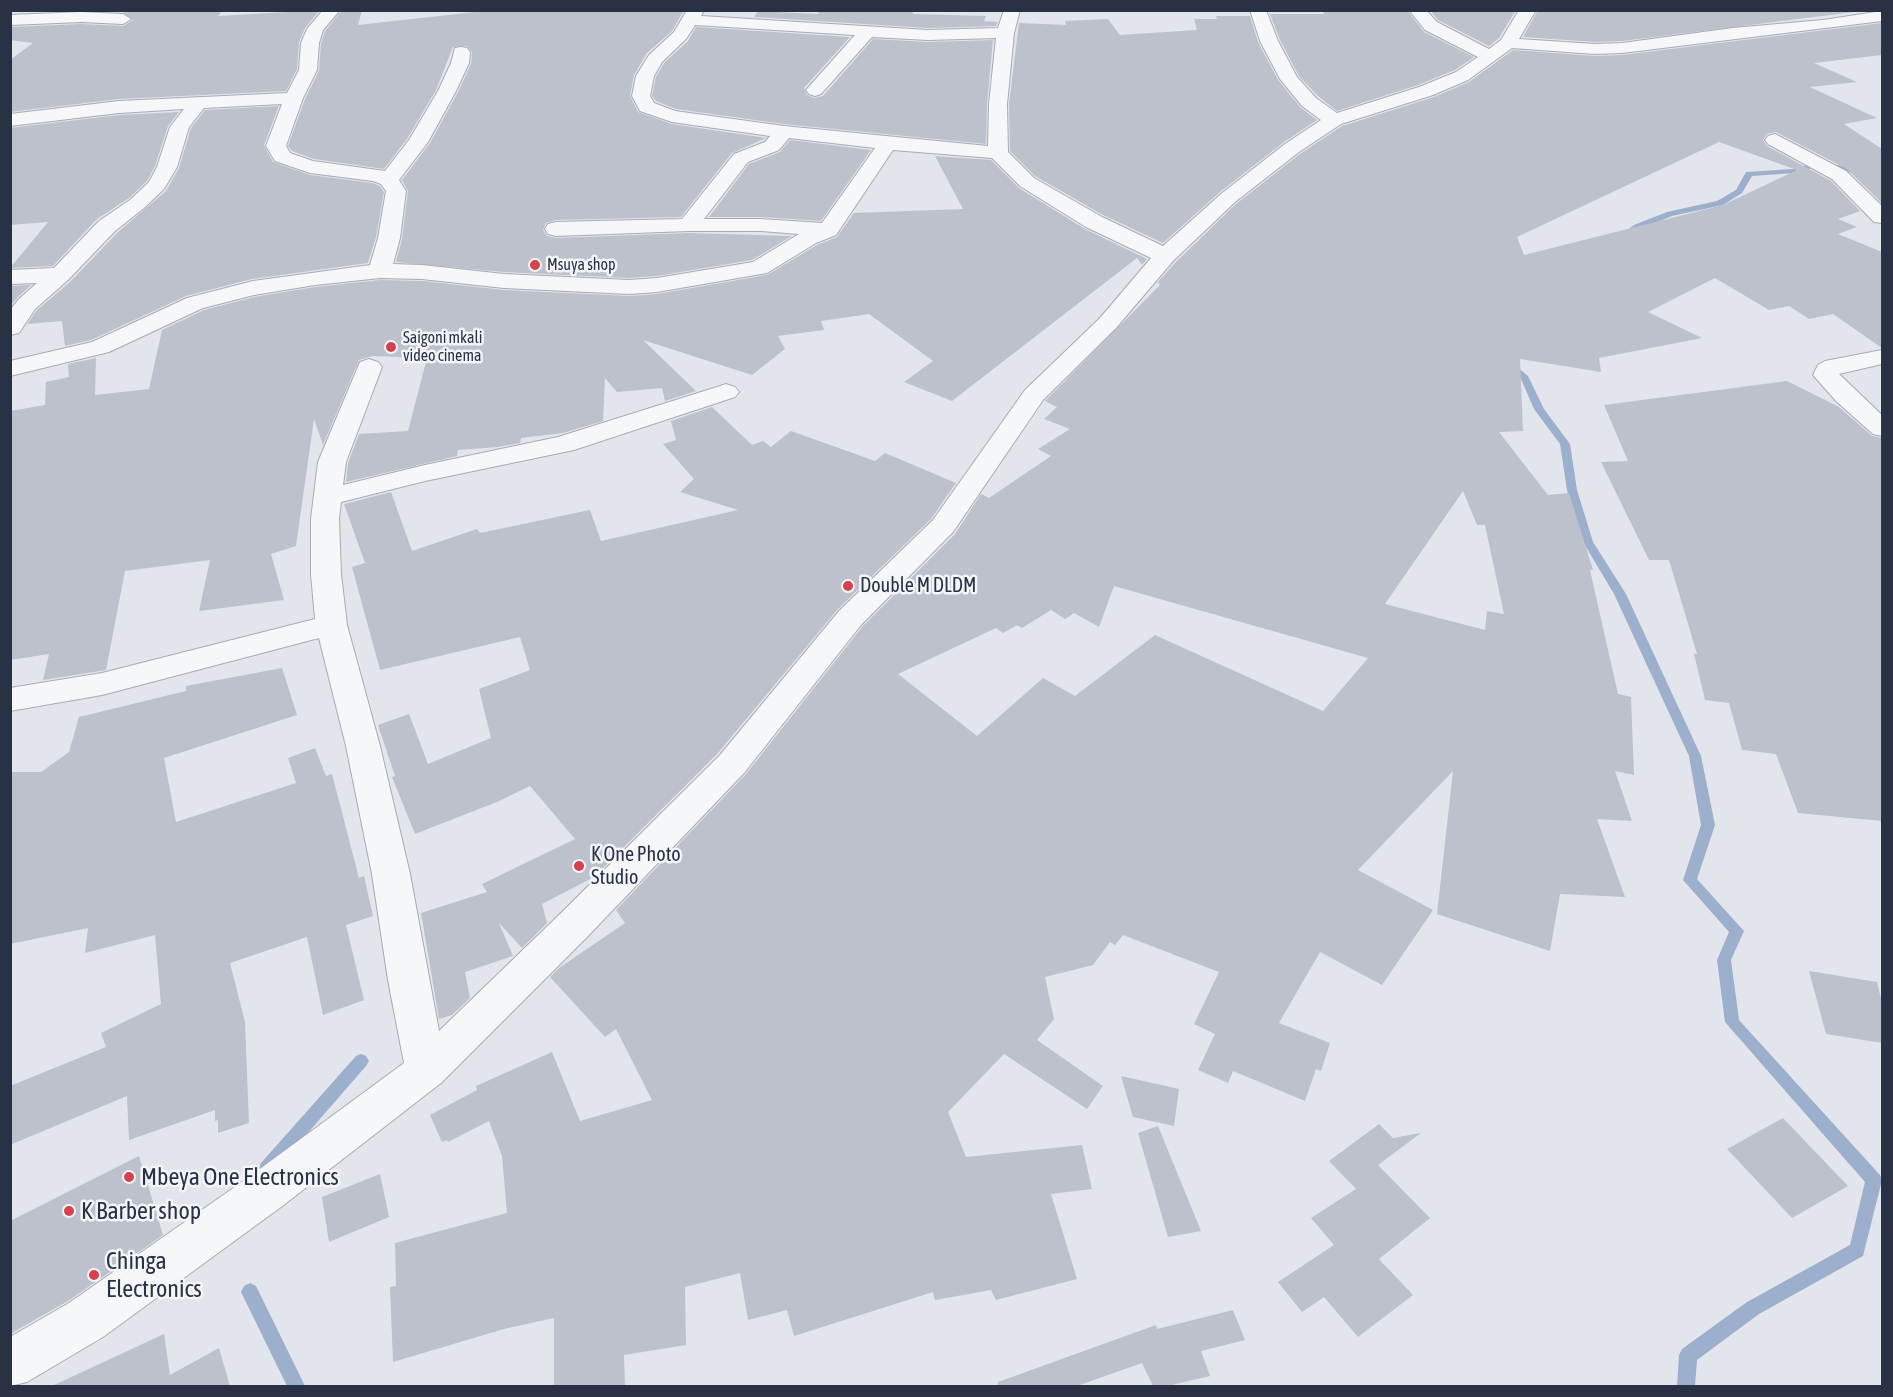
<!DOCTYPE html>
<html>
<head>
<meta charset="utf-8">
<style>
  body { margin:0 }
  #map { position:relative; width:1893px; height:1397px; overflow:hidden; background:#e3e5ec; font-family:"Asap Condensed",sans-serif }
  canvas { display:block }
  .frame { position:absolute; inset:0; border:12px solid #293145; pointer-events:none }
</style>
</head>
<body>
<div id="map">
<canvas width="1893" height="1397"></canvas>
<div class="frame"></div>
</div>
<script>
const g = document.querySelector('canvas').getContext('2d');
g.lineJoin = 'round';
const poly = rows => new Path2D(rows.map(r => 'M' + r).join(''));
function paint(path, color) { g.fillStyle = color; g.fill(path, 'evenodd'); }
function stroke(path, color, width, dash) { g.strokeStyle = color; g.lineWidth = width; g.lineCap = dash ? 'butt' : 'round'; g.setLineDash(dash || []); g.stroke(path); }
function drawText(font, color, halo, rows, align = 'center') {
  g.font = font + ' "Asap Condensed",sans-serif'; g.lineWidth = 5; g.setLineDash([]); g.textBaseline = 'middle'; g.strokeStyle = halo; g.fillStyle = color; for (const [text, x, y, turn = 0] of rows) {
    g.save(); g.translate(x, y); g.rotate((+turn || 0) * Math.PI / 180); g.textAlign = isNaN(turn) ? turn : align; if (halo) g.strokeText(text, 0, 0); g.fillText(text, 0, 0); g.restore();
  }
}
paint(poly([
  [1823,161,1860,171,1882,171,1882,175,1860,175,1823,165,1823,161],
  [1817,162,1820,162,1820,166,1794,173,1752,176,1742,193,1723,205,1672,216,1640,229,1629,236,1622,234,1634,225,1667,212,1717,201,1736,190,1746,172,1793,169,1817,162],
  [1509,360,1528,376,1544,409,1570,444,1577,490,1593,542,1626,594,1701,756,1715,825,1697,879,1744,931,1731,960,1739,1020,1880,1175,1882,1180,1863,1256,1759,1314,1697,1360,1695,1386,1677,1386,1679,1355,1682,1349,1747,1302,1850,1245,1865,1182,1725,1022,1717,960,1729,932,1683,880,1701,825,1689,756,1614,594,1583,542,1567,490,1560,444,1534,409,1521,379,1504,363,1509,360],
  [361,1054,366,1056,369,1061,366,1066,273,1173,267,1176,261,1173,259,1168,261,1163,356,1056,361,1054],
  [250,1283,256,1286,305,1386,287,1386,241,1292,244,1286,250,1283]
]), '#9cafcd');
paint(poly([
  [97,10,223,10,218,16,320,10,305,28,299,42,297,69,286,91,119,99,10,112,10,60,33,43,10,40,10,27,81,24,123,26,133,20,123,12],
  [342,10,362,10,358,25,493,10,684,10,672,31,647,53,634,75,630,96,638,112,672,124,766,138,732,153,681,217,556,220,546,223,543,230,547,236,556,238,688,233,792,236,752,260,657,276,629,278,504,272,396,262,402,239,408,191,402,180,430,143,458,92,471,64,472,52,467,46,453,47,436,90,407,139,384,169,314,159,292,151,288,146,305,99,319,71,321,43,325,31],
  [819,10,912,10,913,14,986,16,984,21,998,22,996,26,928,28,754,17,758,11,818,14],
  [1322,10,1407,10,1424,32,1474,57,1455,70,1418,85,1337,111,1318,96,1299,76,1280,40,1270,14,1324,14],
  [1430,10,1516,10,1499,38,1489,46,1438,20],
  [1538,10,1870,10,1622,41,1595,42,1523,37],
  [1216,16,1250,16,1258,42,1278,80,1300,107,1317,120,1284,142,1220,192,1163,243,1103,215,1035,176,1010,151,1009,104,1019,23,1066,25,1065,21,1108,19,1120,35,1197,30,1194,19,1217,19],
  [1882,23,1882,55,1814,63,1857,82,1810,87,1877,118,1844,124,1882,149,1882,203,1847,169,1776,132,1767,134,1763,140,1767,146,1831,181,1860,211,1838,219,1857,227,1838,234,1882,252,1882,348,1833,314,1809,319,1789,306,1769,310,1715,278,1648,312,1702,338,1599,358,1601,372,1520,359,1523,431,1499,432,1548,495,1569,493,1593,570,1590,570,1618,694,1631,697,1634,775,1615,771,1632,821,1597,819,1625,897,1560,894,1550,951,1437,914,1453,771,1358,870,1433,910,1382,985,1320,952,1279,1023,1330,1043,1321,1071,1316,1069,1305,1101,1233,1071,1228,1083,1198,1070,1215,1034,1194,1024,1219,972,1123,935,1115,945,1110,942,1093,965,1045,977,1054,1019,1037,1040,1103,1086,1087,1109,1004,1054,948,1112,966,1157,1082,1145,1092,1189,1051,1194,1077,1279,996,1300,991,1290,935,1300,933,1292,794,1336,787,1310,748,1320,740,1273,685,1287,686,1345,624,1355,625,1386,554,1386,554,1318,504,1329,393,1362,390,1287,396,1286,395,1243,507,1213,502,1156,489,1121,448,1142,447,1140,442,1142,430,1115,477,1090,476,1086,552,1052,580,1121,652,1100,616,1029,605,1037,550,977,559,968,625,923,616,910,746,774,863,626,955,534,981,494,989,498,1051,456,1038,449,1070,429,1044,419,1057,407,1045,401,1160,285,1158,282,1175,263,1236,204,1300,154,1342,126,1434,97,1469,82,1513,50,1595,56,1622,55],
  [1719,142,1797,170,1723,205,1524,255,1517,237],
  [1463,491,1477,525,1485,525,1504,614,1487,611,1485,630,1385,604],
  [1114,586,1368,658,1323,711,1155,635,1075,696,1043,678,977,736,898,674,996,628,1003,633,1017,625,1022,628,1051,610,1065,619,1074,613,1099,627],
  [696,27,850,37,804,88,807,95,814,98,823,96,873,39,928,42,993,40,987,104,986,144,784,124,676,109,656,101,652,96,656,77,664,63,688,41],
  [279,106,264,145,273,162,310,175,372,183,380,186,384,192,376,237,368,263,252,279,186,296,91,340,65,346,62,321,27,324,37,310,70,282,117,233,166,191,179,168,191,128,205,110],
  [179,112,168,126,155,166,147,181,129,198,97,219,53,266,10,268,48,222,10,225,10,128,119,115],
  [790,140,871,150,821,221,761,217,709,217,749,164,780,152],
  [935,156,991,160,1019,188,1085,229,1147,259,1142,265,1137,258,952,401,904,382,933,361,869,314,821,321,824,330,778,336,785,349,752,375,643,340,696,391,665,401,662,388,617,392,605,378,603,421,563,433,521,438,520,443,498,447,458,450,457,456,346,482,348,463,359,434,408,431,427,358,372,356,359,360,323,445,314,419,296,546,271,554,284,600,199,611,210,560,125,571,106,670,43,680,49,654,10,660,10,411,45,405,46,382,69,377,68,364,96,358,95,395,149,389,162,330,204,310,254,297,315,287,380,280,422,281,504,290,629,296,657,294,767,275,817,245,837,237,854,213,963,209],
  [31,285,18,297,10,306,10,286],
  [1787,381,1839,407,1872,436,1882,438,1882,821,1798,813,1776,754,1742,750,1729,703,1705,700,1694,654,1697,654,1669,560,1649,560,1601,462,1628,461,1604,405],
  [712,407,752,445,763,441,771,447,791,431,875,461,885,453,956,483,931,519,837,610,718,753,594,877,542,904,547,923,522,948,499,923,513,956,465,972,470,998,452,1015,439,1019,421,913,487,892,482,884,575,839,530,786,497,802,415,834,392,777,395,776,378,725,409,714,428,764,491,738,479,689,530,670,520,637,380,670,352,567,365,563,344,504,391,492,412,551,477,529,480,533,590,510,601,541,738,510,680,492,694,479,663,444,676,440,671,421],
  [282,668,297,715,164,758,176,822,296,783,288,758,315,748,326,776,332,774,359,878,364,876,373,916,346,925,364,1000,323,1015,307,937,230,963,245,1022,249,1123,218,1133,218,1120,215,1121,215,1110,129,1140,127,1096,10,1145,10,1086,106,1047,101,1033,161,1004,155,935,85,953,88,928,10,944,10,772,41,772,69,752,79,717,186,691,186,686],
  [1809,971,1877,982,1882,1003,1882,1043,1826,1034],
  [1121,1076,1179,1089,1174,1126,1133,1117],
  [1783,1118,1848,1186,1792,1218,1727,1149],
  [1379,1124,1393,1138,1421,1133,1378,1165,1430,1218,1379,1259,1413,1295,1358,1337,1324,1297,1302,1312,1278,1282,1334,1245,1311,1218,1356,1189,1329,1161],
  [1158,1126,1201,1231,1168,1237,1138,1133],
  [139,1156,163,1235,68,1301,10,1334,10,1221],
  [380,1174,389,1217,329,1242,322,1197],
  [1233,1310,1245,1340,1201,1351,1210,1376,1167,1386,1153,1386,1142,1363,1077,1386,998,1386,998,1382,1156,1325,1157,1329],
  [164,1334,170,1375,219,1348,230,1386,52,1386]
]), '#bcc1cc');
const minor = poly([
  [323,10,340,10,323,30,319,43,317,70,303,98,286,146,290,153,313,161,385,171,409,140,438,91,451,63,455,48,461,47,467,48,470,52,469,63,456,91,428,142,399,180,406,191,400,238,393,264,422,265,504,274,629,280,657,278,753,262,799,234,761,231,688,231,556,236,548,234,545,229,548,224,556,222,682,219,734,154,765,142,770,136,672,122,640,111,638,107,632,96,636,76,649,55,674,32,687,10,704,10,701,16,928,30,998,28,1004,10,1020,10,1014,33,1007,104,1008,152,1034,178,1102,217,1163,246,1221,194,1285,144,1321,120,1302,106,1280,79,1260,41,1250,10,1266,10,1278,41,1297,77,1316,98,1337,113,1419,87,1456,72,1478,57,1425,30,1409,10,1426,10,1437,22,1489,49,1501,40,1519,10,1536,10,1519,39,1595,44,1622,43,1733,28,1823,20,1882,11,1882,21,1622,53,1595,54,1512,48,1468,80,1433,95,1341,124,1299,152,1235,202,1173,261,1116,328,1043,400,953,532,861,625,744,773,588,936,441,1083,281,1207,103,1337,27,1382,10,1386,10,1337,69,1303,249,1177,404,1063,388,980,372,874,346,746,319,638,102,695,10,711,10,688,102,673,315,619,311,574,311,519,318,462,360,362,369,359,378,362,382,367,346,462,343,485,425,465,558,437,717,387,726,384,735,387,739,392,735,397,574,450,425,481,341,502,339,519,341,574,347,625,380,746,410,874,439,1031,560,914,720,755,839,611,933,520,1025,390,1100,318,1151,258,1086,227,1020,186,992,158,893,150,836,235,816,243,767,273,657,292,629,294,504,288,422,279,380,278,315,285,254,295,203,308,109,352,10,376,10,361,92,342,187,298,253,281,370,265,378,238,386,191,381,184,373,181,310,173,275,161,266,146,282,104,204,108,189,127,177,167,164,189,144,208,115,231,68,280,35,309,19,333,10,335,10,310,19,299,37,283,10,284,10,270,54,268,99,221,130,200,149,182,157,167,170,127,184,109,119,113,10,126,10,114,119,101,287,93,299,70,301,43,307,29,323,10],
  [695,25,855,35,806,90,809,94,815,96,821,94,872,37,928,40,996,38,989,104,988,146,784,126,675,111,654,103,650,96,654,76,662,62,686,39,695,25],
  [789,138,875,148,822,223,761,219,704,219,748,162,779,150,789,138],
  [81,12,123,14,131,19,123,24,81,22,10,25,10,15,81,12],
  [1775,134,1846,171,1882,206,1882,223,1874,222,1832,179,1768,144,1765,140,1768,136,1775,134],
  [1882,350,1882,364,1839,374,1882,415,1882,436,1873,434,1836,401,1813,375,1818,365,1825,361,1882,350]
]);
stroke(minor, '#a7abb7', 2);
paint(minor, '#f6f7f9');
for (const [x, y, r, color] of [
  [535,265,6,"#d6424b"],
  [391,347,6,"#d6424b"],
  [848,586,6,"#d6424b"],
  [579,866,6,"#d6424b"],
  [129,1177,6,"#d6424b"],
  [69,1211,6,"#d6424b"],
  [94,1275,6,"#d6424b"]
]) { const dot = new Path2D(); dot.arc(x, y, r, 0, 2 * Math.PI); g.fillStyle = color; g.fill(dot); stroke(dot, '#f3f5f9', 2); }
drawText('16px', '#293145', '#f3f5f9', [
  ["Msuya shop",547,265],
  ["Saigoni mkali",403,338],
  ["video cinema",403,356]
], 'left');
drawText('20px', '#293145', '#f3f5f9', [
  ["Double M DLDM",860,586],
  ["K One Photo",591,855],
  ["Studio",591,878]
], 'left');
drawText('24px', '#293145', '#f3f5f9', [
  ["Mbeya One Electronics",141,1177],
  ["K Barber shop",81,1211],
  ["Chinga",106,1261],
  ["Electronics",106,1289]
], 'left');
</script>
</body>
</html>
